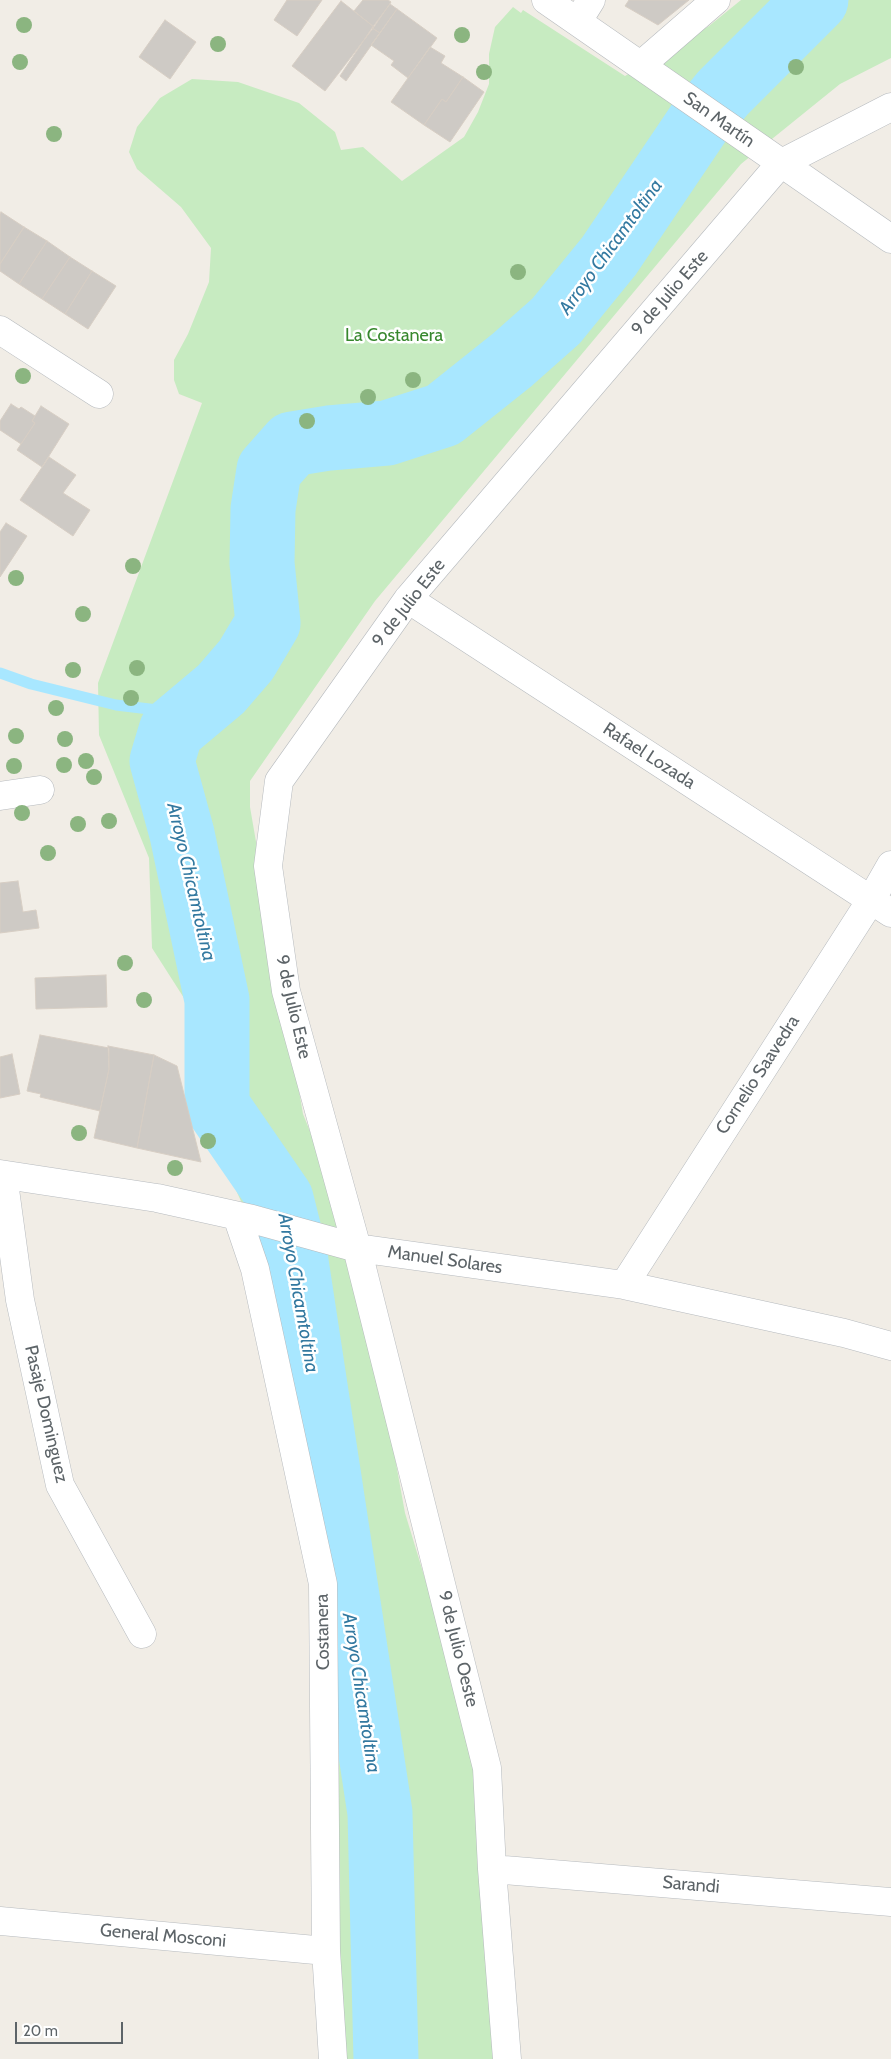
<!DOCTYPE html>
<html>
<head>
<meta charset="utf-8">
<style>
  body { margin:0 }
  #map { position:relative; width:891px; height:2059px; overflow:hidden; background:#f1ede6; font-family:Cabin,sans-serif }
  canvas { display:block }
  .scale { position:absolute; left:15px; top:2022px; width:108px; height:22px; box-sizing:border-box; border:2px solid #5d6468; border-top:0; padding-left:6px; font-size:15px; line-height:18px; white-space:nowrap; color:#5d6468; -webkit-text-stroke:4px #fff; paint-order:stroke }
</style>
</head>
<body>
<div id="map">
<canvas width="891" height="2059"></canvas>
<div class="scale">20 m</div>
</div>
<script>
const g = document.querySelector('canvas').getContext('2d');
g.lineJoin = 'round';
function paint(path, color) { g.fillStyle = color; g.fill(path, 'evenodd'); }
const poly = rows => new Path2D(rows.map(r => 'M' + r).join(''));
function stroke(path, color, width, dash) { g.strokeStyle = color; g.lineWidth = width; g.lineCap = dash ? 'butt' : 'round'; g.setLineDash(dash || []); g.stroke(path); }
function drawText(font, color, halo, rows, align = 'center') {
  g.font = font + ' Cabin,sans-serif'; g.lineWidth = 5; g.setLineDash([]); g.textBaseline = 'middle'; g.strokeStyle = halo; g.fillStyle = color; for (const [text, x, y, turn = 0] of rows) {
    g.save(); g.translate(x, y); g.rotate((+turn || 0) * Math.PI / 180); g.textAlign = isNaN(turn) ? turn : align; if (halo) g.strokeText(text, 0, 0); g.fillText(text, 0, 0); g.restore();
  }
}
paint(poly([
  [741,0,891,0,891,58,840,84,741,164,375,601,250,781,250,807,303,1114,357,1248,405,1513,475,1743,499,2059,339,2059,323,1670,254,1230,203,1117,191,1009,152,948,149,858,99,735,98,683,202,403,179,394,174,380,174,360,188,334,209,282,211,248,181,207,137,169,129,152,137,127,160,98,192,79,238,82,299,103,335,132,341,150,363,147,402,181,464,137,478,112,489,84,489,54,495,27,513,7,521,13,523,10,625,76,709,26]
]), '#c7ebc1');
stroke(poly([
  [0,673,31,684,116,705,191,714]
]), '#a8e7ff', 11);
stroke(poly([
  [386,2059,380,1813,295,1255,281,1199,217,1106,217,1000,182,834,162,761,171,731,221,689,246,660,268,623,262,563,263,509,269,470,292,444,329,438,387,433,443,415,512,360,556,321,609,256,700,121,723,93,816,0]
]), '#a8e7ff', 65);
const building = poly([
  [287,0,322,0,297,36,274,20,287,0],
  [363,0,388,0,391,2,374,27,354,11,363,0],
  [629,0,689,0,658,25,625,6,629,0],
  [341,1,374,27,325,91,292,66,341,1],
  [390,4,397,9,380,33,372,28,390,4],
  [397,9,437,38,408,78,391,65,394,61,371,45,397,9],
  [165,20,196,42,170,79,139,57,165,20],
  [372,28,380,33,346,81,340,76,372,28],
  [430,47,445,56,441,63,463,77,446,102,442,99,424,125,391,102,430,47],
  [463,77,484,92,450,142,424,125,442,99,446,102,463,77],
  [1,212,24,227,0,264,0,214,1,212],
  [24,227,47,241,19,284,0,271,0,264,24,227],
  [47,241,70,257,42,299,19,284,47,241],
  [70,257,92,271,65,314,42,299,70,257],
  [92,271,116,286,88,329,65,314,92,271],
  [11,404,19,409,21,407,35,416,32,421,35,423,21,444,0,430,0,421,11,404],
  [41,406,69,424,42,467,17,450,35,423,32,421,41,406],
  [49,457,76,475,63,493,90,510,73,536,20,500,49,457],
  [6,523,27,536,0,577,0,532,6,523],
  [18,881,23,912,36,910,39,928,0,933,0,883,18,881],
  [106,975,107,1007,36,1009,35,978,106,975],
  [40,1035,109,1048,109,1069,100,1111,40,1097,41,1094,27,1091,40,1035],
  [108,1046,154,1055,137,1148,94,1138,109,1069,108,1046],
  [12,1054,20,1094,0,1098,0,1057,12,1054],
  [154,1055,177,1066,201,1162,137,1148,154,1055]
]);
paint(building, '#cecac5');
stroke(building, '#d7cec4', 1);
const minor = poly([
  [546,0,891,239],
  [578,21,591,0],
  [641,65,716,0],
  [0,330,99,394],
  [408,599,891,913],
  [0,796,40,790],
  [0,1174,157,1198,252,1219,357,1248,624,1285,844,1333,891,1346],
  [3,1175,20,1300,60,1485,142,1634],
  [237,1216,255,1269,323,1584,326,1951,333,2059],
  [624,1285,871,900,891,865],
  [492,1869,891,1902],
  [0,1921,326,1951],
  [507,2059,492,1869,487,1768,357,1248,286,991,268,866,279,781,408,599,780,164,891,107]
]);
stroke(minor, '#b6babe', 29);
stroke(minor, '#fff', 28);
g.fillStyle = '#8bb580';
for (const [x, y] of [
  [24,25],
  [462,35],
  [218,44],
  [20,62],
  [796,67],
  [484,72],
  [54,134],
  [518,272],
  [23,376],
  [413,380],
  [368,397],
  [307,421],
  [133,566],
  [16,578],
  [83,614],
  [137,668],
  [73,670],
  [131,698],
  [56,708],
  [16,736],
  [65,739],
  [86,761],
  [64,765],
  [14,766],
  [94,777],
  [22,813],
  [109,821],
  [78,824],
  [48,853],
  [125,963],
  [144,1000],
  [79,1133],
  [208,1141],
  [175,1168]
]) { g.beginPath(); g.arc(x, y, 8, 0, 2 * Math.PI); g.fill(); }
drawText('18px', '#5d6468', '#fff', [
  ["San Martín",719,120,35],
  ["9 de Julio Este",670,293,-49],
  ["9 de Julio Este",409,603,-52],
  ["Rafael Lozada",649,756,33],
  ["9 de Julio Este",293,1007,77],
  ["Cornelio Saavedra",758,1075,-57],
  ["Manuel Solares",445,1260,8],
  ["Pasaje Dominguez",46,1414,77],
  ["Costanera",323,1632,-91],
  ["9 de Julio Oeste",458,1649,76],
  ["Sarandi",691,1885,5],
  ["General Mosconi",163,1936,5]
]);
drawText('18px', '#37872d', '#fff', [
  ["La Costanera",394,336]
]);
drawText('italic 19px', '#3379a0', '#fff', [
  ["Arroyo Chicamtoltina",611,247,-54],
  ["Arroyo Chicamtoltina",191,882,77],
  ["Arroyo Chicamtoltina",298,1293,80],
  ["Arroyo Chicamtoltina",361,1693,81]
]);
</script>
</body>
</html>
